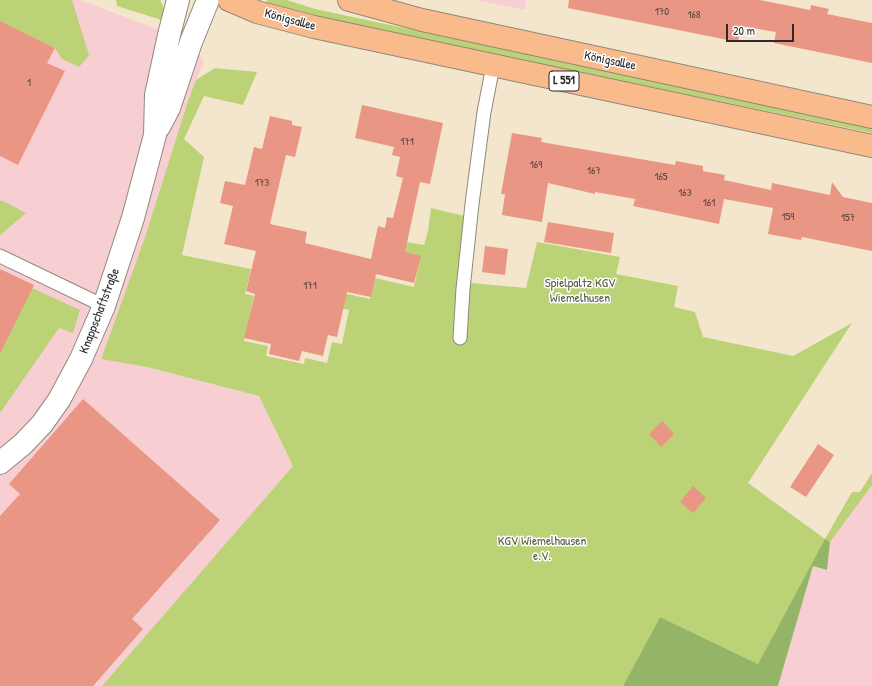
<!DOCTYPE html>
<html>
<head>
<meta charset="utf-8">
<style>
  body { margin:0 }
  #map { position:relative; width:872px; height:686px; overflow:hidden; background:#f3e6cd; font-family:"Patrick Hand",sans-serif }
  canvas { display:block }
  .scale { position:absolute; left:726px; top:24px; width:68px; height:18px; box-sizing:border-box; border:2px solid #2b2b2b; border-top:0; padding-left:5px; font-size:12px; line-height:14px; white-space:nowrap; color:#2b2b2b; -webkit-text-stroke:3px #fff; paint-order:stroke }
</style>
</head>
<body>
<div id="map">
<canvas width="872" height="686"></canvas>
<div class="scale">20 m</div>
</div>
<script>
const g = document.querySelector('canvas').getContext('2d');
g.lineJoin = 'round';
function paint(path, color) { g.fillStyle = color; g.fill(path, 'evenodd'); }
const poly = rows => new Path2D(rows.map(r => 'M' + r).join(''));
function stroke(path, color, width, dash) { g.strokeStyle = color; g.lineWidth = width; g.lineCap = dash ? 'butt' : 'round'; g.setLineDash(dash || []); g.stroke(path); }
function drawText(font, color, halo, rows, align = 'center') {
  g.font = font + ' "Patrick Hand",sans-serif'; g.lineWidth = 3; g.setLineDash([]); g.textBaseline = 'middle'; g.strokeStyle = halo; g.fillStyle = color; for (const [text, x, y, turn = 0] of rows) {
    g.save(); g.translate(x, y); g.rotate((+turn || 0) * Math.PI / 180); g.textAlign = isNaN(turn) ? turn : align; if (halo) g.strokeText(text, 0, 0); g.fillText(text, 0, 0); g.restore();
  }
}
paint(poly([
  [0,0,80,0,191,42,204,61,188,101,144,240,101,359,147,367,259,396,293,466,102,686,0,686],
  [476,0,526,0,525,10],
  [872,477,872,686,778,686,813,566,827,570,827,540]
]), '#f7cfd3');
paint(poly([
  [0,0,72,0,89,55,79,67,62,59,55,48,0,21],
  [116,0,160,0,163,6,165,21,117,6],
  [267,0,287,0,315,9,872,128,872,133,359,26,266,3],
  [215,68,257,72,243,105,204,96,184,139,204,157,182,255,251,269,245,294,254,296,244,341,268,346,266,356,304,364,305,358,327,363,332,342,342,344,349,310,340,308,343,293,370,299,375,278,414,287,420,259,403,256,406,242,424,245,428,231,431,208,464,216,464,236,459,282,526,288,537,242,620,257,616,274,678,286,674,307,695,312,703,337,793,356,852,323,748,483,825,539,852,492,860,492,872,473,872,485,830,542,825,540,758,664,660,617,623,686,102,686,293,466,259,396,147,367,101,359,144,240,188,101,196,80],
  [1,200,26,213,0,235,0,202],
  [32,288,80,310,73,333,59,328,0,413,0,354]
]), '#bbd276');
paint(poly([
  [825,539,830,542,827,570,813,566,778,686,623,686,660,617,758,664]
]), '#94b467');
paint(poly([
  [569,0,760,0,810,10,811,5,829,9,827,14,872,23,872,63,774,43,776,32,741,26,738,42,568,8],
  [0,21,55,48,47,63,65,71,18,165,0,156],
  [362,105,443,123,430,184,420,182,405,252,421,256,414,283,376,274,371,297,347,292,337,337,328,335,323,356,302,351,299,361,269,354,271,344,244,338,255,294,246,291,256,251,224,244,233,206,220,203,225,181,245,185,254,147,262,149,270,116,292,121,292,125,302,127,295,157,286,155,270,224,307,232,305,243,371,259,378,226,385,228,387,217,393,218,403,178,396,176,400,157,392,155,394,147,355,138],
  [512,133,542,138,541,142,675,165,676,161,703,166,703,171,725,175,724,180,771,190,772,183,830,195,832,182,843,197,872,203,872,251,802,237,801,240,768,234,773,208,724,199,719,224,633,206,635,199,595,192,595,194,548,183,542,222,502,215,505,194,501,194],
  [548,222,614,233,611,253,544,242],
  [485,246,508,249,505,275,482,272],
  [0,269,34,285,0,354],
  [83,399,220,520,132,619,143,629,93,686,0,686,0,516,20,494,9,484],
  [662,421,674,434,661,447,649,434],
  [818,444,834,455,806,497,790,487],
  [693,486,706,498,693,513,680,502]
]), '#e99684');
const service = poly([
  [0,256,104,306],
  [460,338,463,289,472,204,484,112,493,66]
]);
const minor = poly([
  [159,127,169,108,191,42,208,0],
  [0,463,23,444,42,424,59,400,81,359,104,306,133,218,155,135,156,95,169,35,178,0]
]);
const primary = poly([
  [229,0,257,12,314,27,872,146],
  [349,0,422,20,872,117]
]);
stroke(service, '#8f887c', 15);
stroke(minor, '#8f887c', 24);
stroke(primary, '#8f887c', 24);
stroke(service, '#fff', 13);
stroke(minor, '#fff', 22);
stroke(primary, '#fabb8c', 22);
drawText('11px', '#5a4641', null, [
  ["170",662,12],
  ["168",694,15],
  ["1",29,83],
  ["171",407,142],
  ["169",536,165],
  ["167",594,171],
  ["165",661,177],
  ["173",262,183],
  ["163",685,193],
  ["161",709,203],
  ["159",788,217],
  ["157",848,218],
  ["171",310,286]
]);
for (const [x, y, w] of [
  [564,81,30]
]) { const box = new Path2D(); box.roundRect(x - w / 2, y - 10, w, 20, 3); g.fillStyle = '#fff'; g.fill(box); stroke(box, '#2b2b2b', 1); }
drawText('bold 12px', '#2b2b2b', null, [
  ["L 551",564,81]
]);
drawText('13px', '#2b2b2b', '#fff', [
  ["Königsallee",290,20,15],
  ["Königsallee",610,61,12],
  ["Knappschaftstraße",100,311,-69]
]);
drawText('13px', '#565d42', '#fff', [
  ["Spielpaltz KGV",580,284],
  ["Wiemelhusen",580,299],
  ["KGV Wiemelhausen",542,542],
  ["e.V.",542,557]
]);
</script>
</body>
</html>
